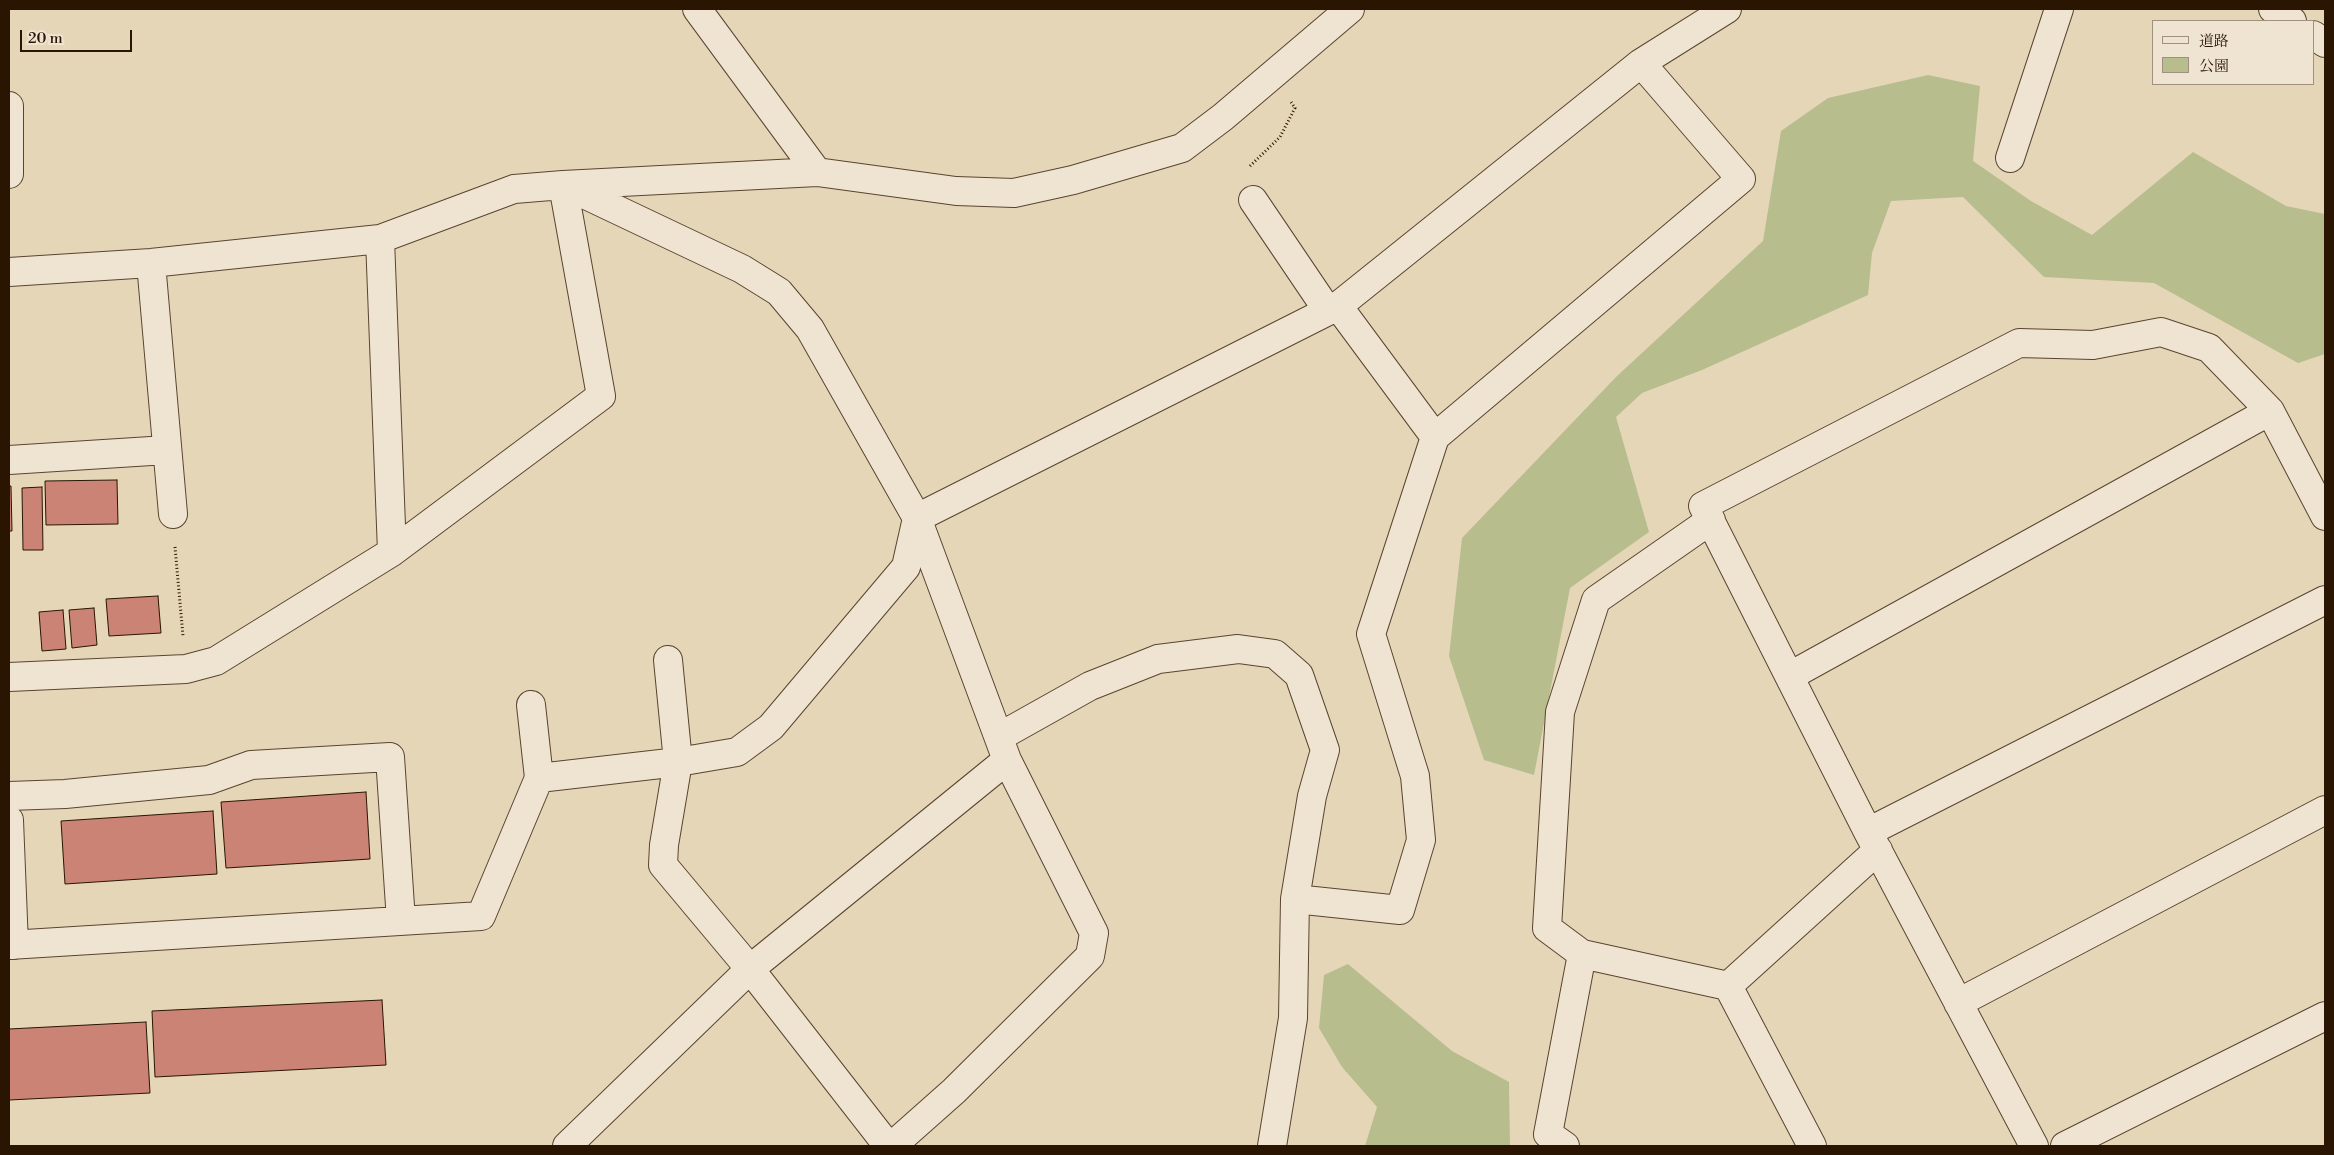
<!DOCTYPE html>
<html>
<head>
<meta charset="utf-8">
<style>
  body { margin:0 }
  #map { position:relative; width:2334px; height:1155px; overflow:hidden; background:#e6d6b8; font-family:"Libre Bodoni","Noto Serif JP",serif }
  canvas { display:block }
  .frame { position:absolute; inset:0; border:10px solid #291502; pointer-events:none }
  .legend { position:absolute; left:2152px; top:20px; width:162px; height:65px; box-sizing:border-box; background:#efe4d1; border:1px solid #a0917e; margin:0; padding:6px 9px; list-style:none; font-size:15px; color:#291502 }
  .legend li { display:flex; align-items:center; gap:10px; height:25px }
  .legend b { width:25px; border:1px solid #a0917e }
  .scale { position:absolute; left:20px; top:30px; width:112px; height:22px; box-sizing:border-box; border:2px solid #291502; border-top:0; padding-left:6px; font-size:15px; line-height:18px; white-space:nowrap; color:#291502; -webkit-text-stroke:4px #efe4d1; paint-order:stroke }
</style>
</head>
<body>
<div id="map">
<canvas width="2334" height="1155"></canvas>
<div class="frame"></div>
<ul class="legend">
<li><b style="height:6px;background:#efe4d1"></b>道路</li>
<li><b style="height:14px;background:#b7bd8d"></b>公園</li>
</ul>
<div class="scale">20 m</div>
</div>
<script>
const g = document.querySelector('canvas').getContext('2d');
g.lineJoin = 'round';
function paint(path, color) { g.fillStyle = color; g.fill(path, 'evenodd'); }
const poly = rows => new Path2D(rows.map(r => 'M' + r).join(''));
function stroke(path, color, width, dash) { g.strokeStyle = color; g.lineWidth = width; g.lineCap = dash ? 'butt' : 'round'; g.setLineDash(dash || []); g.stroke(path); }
paint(poly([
  [1928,75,1980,86,1973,161,2031,201,2092,235,2193,152,2286,206,2325,214,2325,354,2298,363,2154,283,2044,277,1963,197,1891,201,1872,253,1868,295,1702,370,1642,393,1616,417,1649,532,1570,588,1534,775,1484,760,1449,656,1462,538,1616,377,1763,241,1781,131,1828,98],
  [1348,964,1452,1051,1509,1082,1510,1146,1365,1146,1377,1107,1342,1067,1319,1028,1324,975]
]), '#b7bd8d');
const building = poly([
  [117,480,118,524,46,525,45,481,117,480],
  [9,486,11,486,12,531,9,531,9,486],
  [42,487,43,550,23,550,22,488,42,487],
  [158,596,161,633,109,636,106,599,158,596],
  [94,608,97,645,72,648,69,610,94,608],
  [63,610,66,649,42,651,39,612,63,610],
  [366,792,370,859,226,868,221,802,366,792],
  [213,811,217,874,65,884,61,821,213,811],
  [382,1000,386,1065,155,1077,152,1011,382,1000],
  [146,1022,150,1093,9,1100,9,1029,146,1022]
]);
paint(building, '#ca8375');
stroke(building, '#291502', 1);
const minor = poly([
  [697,9,817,172],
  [2273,9,2292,21],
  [2313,35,2325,43],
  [9,106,9,174],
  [2010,158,2059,9],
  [567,186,742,269,779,292,810,329,917,518,1007,760,1094,933,1090,956,954,1091,892,1146],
  [1253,200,1328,311],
  [380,239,392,552],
  [151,263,173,514],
  [9,272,151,263,380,239,514,189,563,185,817,172,956,191,1014,193,1073,180,1182,148,1223,117,1350,9],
  [1435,437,1741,179,1641,63],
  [9,460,167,450],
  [1711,520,1596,600,1560,712,1547,928,1582,954,1728,986],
  [668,660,678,762,664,845,663,865,750,969,888,1146],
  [1790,676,2270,411],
  [9,677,186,669,216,661,392,552,601,396,563,185],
  [999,737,1090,686,1158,659,1238,649,1275,654,1299,675,1325,750,1312,796,1295,899,1293,1018,1272,1146],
  [539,778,678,762,737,752,771,727,906,567,917,518,1338,306,1641,63,1727,9],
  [9,796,65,794,209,780,251,765,390,757,401,921],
  [9,820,14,945],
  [1868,832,2325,600],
  [1295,899,1400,910,1421,840,1415,776,1371,634,1435,437,1338,306],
  [9,945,481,916,539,778,531,705],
  [1958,1003,2325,810],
  [567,1146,750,969,1007,760],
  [1565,1146,1548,1134,1582,954],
  [1812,1146,1728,986,1878,850],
  [2034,1146,1868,832,1703,506,2019,343,2093,345,2161,332,2209,348,2270,411,2325,516],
  [2065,1146,2325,1016]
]);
stroke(minor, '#584530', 30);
stroke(poly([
  [1250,166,1280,137,1295,108,1291,102],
  [175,547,183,636]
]), '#291502', 3, [1, 2.5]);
stroke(minor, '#efe4d1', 28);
</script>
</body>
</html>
